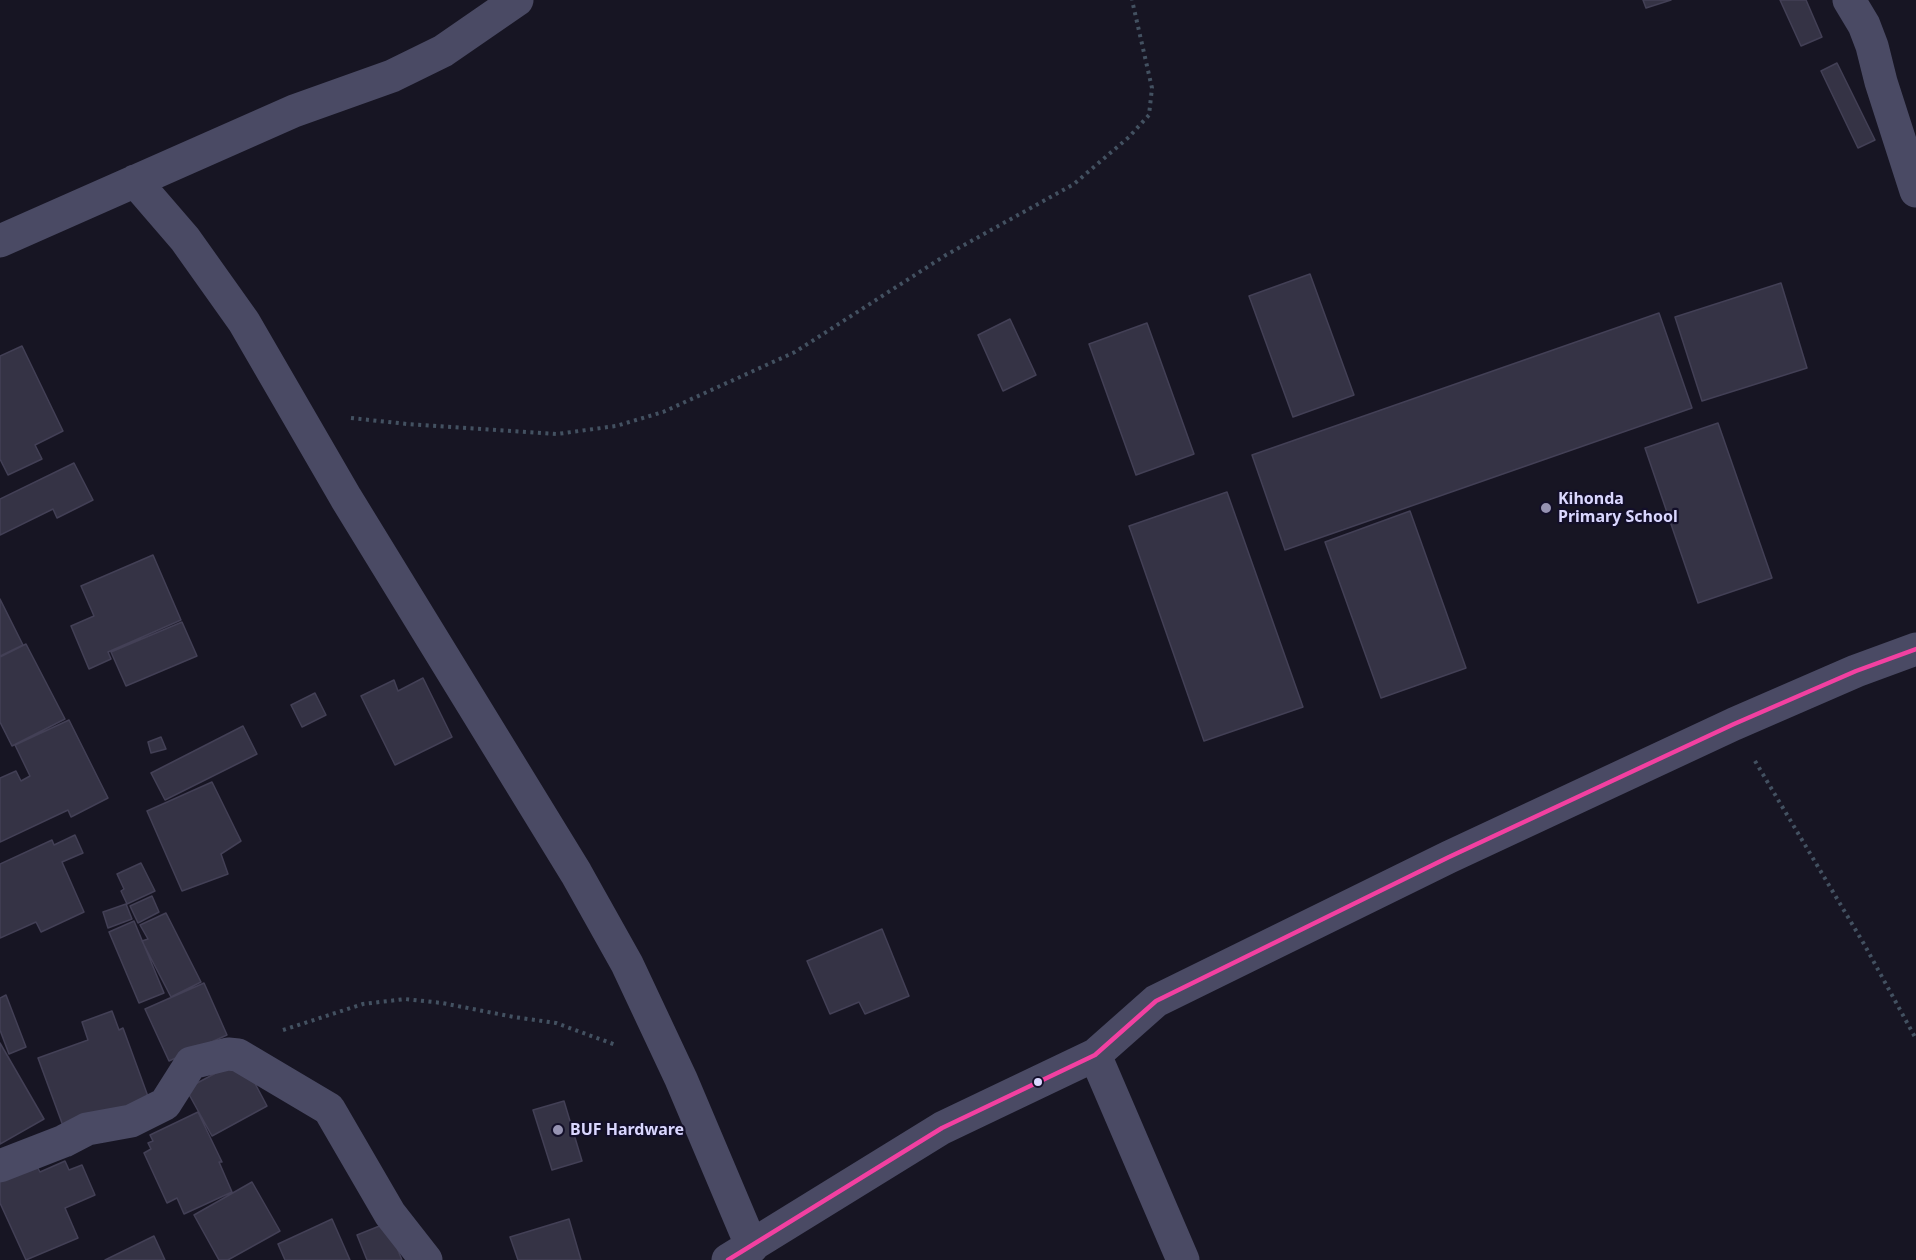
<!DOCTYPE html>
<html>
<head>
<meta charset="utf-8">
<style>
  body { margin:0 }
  canvas { display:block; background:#171523 }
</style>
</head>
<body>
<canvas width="1916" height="1260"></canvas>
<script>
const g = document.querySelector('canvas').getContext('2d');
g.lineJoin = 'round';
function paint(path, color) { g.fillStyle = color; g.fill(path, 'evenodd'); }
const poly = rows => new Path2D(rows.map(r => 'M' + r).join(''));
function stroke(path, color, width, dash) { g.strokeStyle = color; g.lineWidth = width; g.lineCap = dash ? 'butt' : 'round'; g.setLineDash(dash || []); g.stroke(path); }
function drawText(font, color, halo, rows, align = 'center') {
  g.font = font + ' "Noto Sans",sans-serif'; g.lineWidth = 4.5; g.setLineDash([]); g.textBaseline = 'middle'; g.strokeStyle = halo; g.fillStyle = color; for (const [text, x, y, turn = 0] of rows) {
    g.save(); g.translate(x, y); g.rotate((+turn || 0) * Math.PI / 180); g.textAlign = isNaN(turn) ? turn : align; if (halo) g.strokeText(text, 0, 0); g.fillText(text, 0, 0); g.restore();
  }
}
const building = poly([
  [1643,0,1671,0,1646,8,1643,0],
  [1780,0,1806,0,1822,37,1801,46,1780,0],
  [1837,63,1875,140,1858,148,1821,71,1837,63],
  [1310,274,1354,395,1293,417,1249,296,1310,274],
  [1781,283,1807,368,1702,401,1675,317,1781,283],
  [1659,313,1692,408,1285,550,1252,455,1659,313],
  [1010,319,1036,375,1003,391,978,335,1010,319],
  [1147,323,1194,454,1136,475,1089,344,1147,323],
  [22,346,63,431,35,445,42,459,8,475,0,459,0,356,22,346],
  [1718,423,1772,578,1698,603,1645,448,1718,423],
  [74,463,93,500,57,518,53,509,0,535,0,499,74,463],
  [1227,492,1303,707,1204,741,1129,526,1227,492],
  [1410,511,1466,668,1381,698,1325,542,1410,511],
  [153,555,181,620,108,652,111,659,89,669,71,626,94,616,81,586,153,555],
  [0,599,23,645,0,656,0,599],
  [182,622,197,656,126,686,111,652,182,622],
  [26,644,65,719,12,746,0,722,0,657,26,644],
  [423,678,452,737,395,765,361,696,394,680,398,691,423,678],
  [315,693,326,715,302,727,291,705,315,693],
  [69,720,108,798,71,817,68,810,0,842,0,778,16,771,21,781,30,776,15,745,69,720],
  [243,726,257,754,165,800,151,773,243,726],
  [161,737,166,749,151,753,148,742,161,737],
  [212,782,241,841,221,854,228,874,182,891,147,811,212,782],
  [75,835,83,853,62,862,84,912,41,932,36,922,0,938,0,864,52,840,54,845,75,835],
  [141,863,155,891,127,904,121,891,124,889,117,874,141,863],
  [152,896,159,912,138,923,130,906,152,896],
  [126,904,132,919,108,928,103,912,126,904],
  [166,913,201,982,171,997,142,941,148,939,140,925,166,913],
  [134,921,164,993,139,1003,109,932,134,921],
  [882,929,909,996,865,1014,859,1002,830,1014,807,961,882,929],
  [204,983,227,1035,169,1061,145,1009,204,983],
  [6,995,26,1047,9,1054,0,1030,0,998,6,995],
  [112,1011,119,1030,123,1028,150,1102,66,1134,38,1058,88,1040,82,1022,112,1011],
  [0,1043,44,1119,0,1144,0,1043],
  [242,1059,267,1106,212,1136,186,1089,242,1059],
  [564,1101,582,1161,552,1170,533,1110,564,1101],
  [198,1112,222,1162,219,1162,232,1192,184,1214,177,1198,167,1203,144,1153,151,1149,148,1143,153,1141,150,1135,198,1112],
  [65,1161,69,1170,82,1165,95,1195,65,1208,78,1238,26,1260,0,1203,0,1178,35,1163,40,1172,65,1161],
  [252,1182,280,1231,228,1260,219,1260,194,1215,252,1182],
  [332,1219,350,1260,285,1260,278,1244,332,1219],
  [569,1219,581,1260,518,1260,510,1237,569,1219],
  [387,1223,402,1260,367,1260,357,1235,387,1223],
  [154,1236,165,1260,105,1260,154,1236]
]);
paint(building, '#353345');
stroke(building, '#434056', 1.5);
stroke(poly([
  [351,418,407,424,557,434,616,426,663,412,795,352,946,255,1074,184,1129,137,1149,115,1152,88,1132,0],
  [1755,761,1864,944,1916,1039],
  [283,1030,363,1004,405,999,442,1003,514,1017,556,1023,616,1045]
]), '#435161', 4, [3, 4.5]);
stroke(poly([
  [1849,0,1864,25,1872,46,1881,82,1916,191],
  [135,181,185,239,244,322,346,498,576,873,627,964,681,1079,752,1247],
  [0,241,294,111,392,76,443,51,517,0],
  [1095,1055,1183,1260],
  [0,1166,64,1141,87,1129,131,1121,165,1104,191,1063,228,1054,238,1055,329,1109,390,1214,426,1260],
  [728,1260,942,1128,1095,1055,1156,1001,1449,857,1734,724,1856,671,1916,649]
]), '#4a4a64', 33);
stroke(poly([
  [728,1260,942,1128,1095,1055,1156,1001,1449,857,1734,724,1856,671,1916,649]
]), '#f240a1', 4.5);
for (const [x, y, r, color] of [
  [1546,508,6,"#9693b2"],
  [1038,1082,5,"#dad7ff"],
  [558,1130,6,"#9693b2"]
]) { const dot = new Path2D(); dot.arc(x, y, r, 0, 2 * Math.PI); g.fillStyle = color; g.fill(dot); stroke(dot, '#130f29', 2); }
drawText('bold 16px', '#dad7ff', '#130f29', [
  ["Kihonda",1558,499],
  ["Primary School",1558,517],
  ["BUF Hardware",570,1130]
], 'left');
</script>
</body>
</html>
